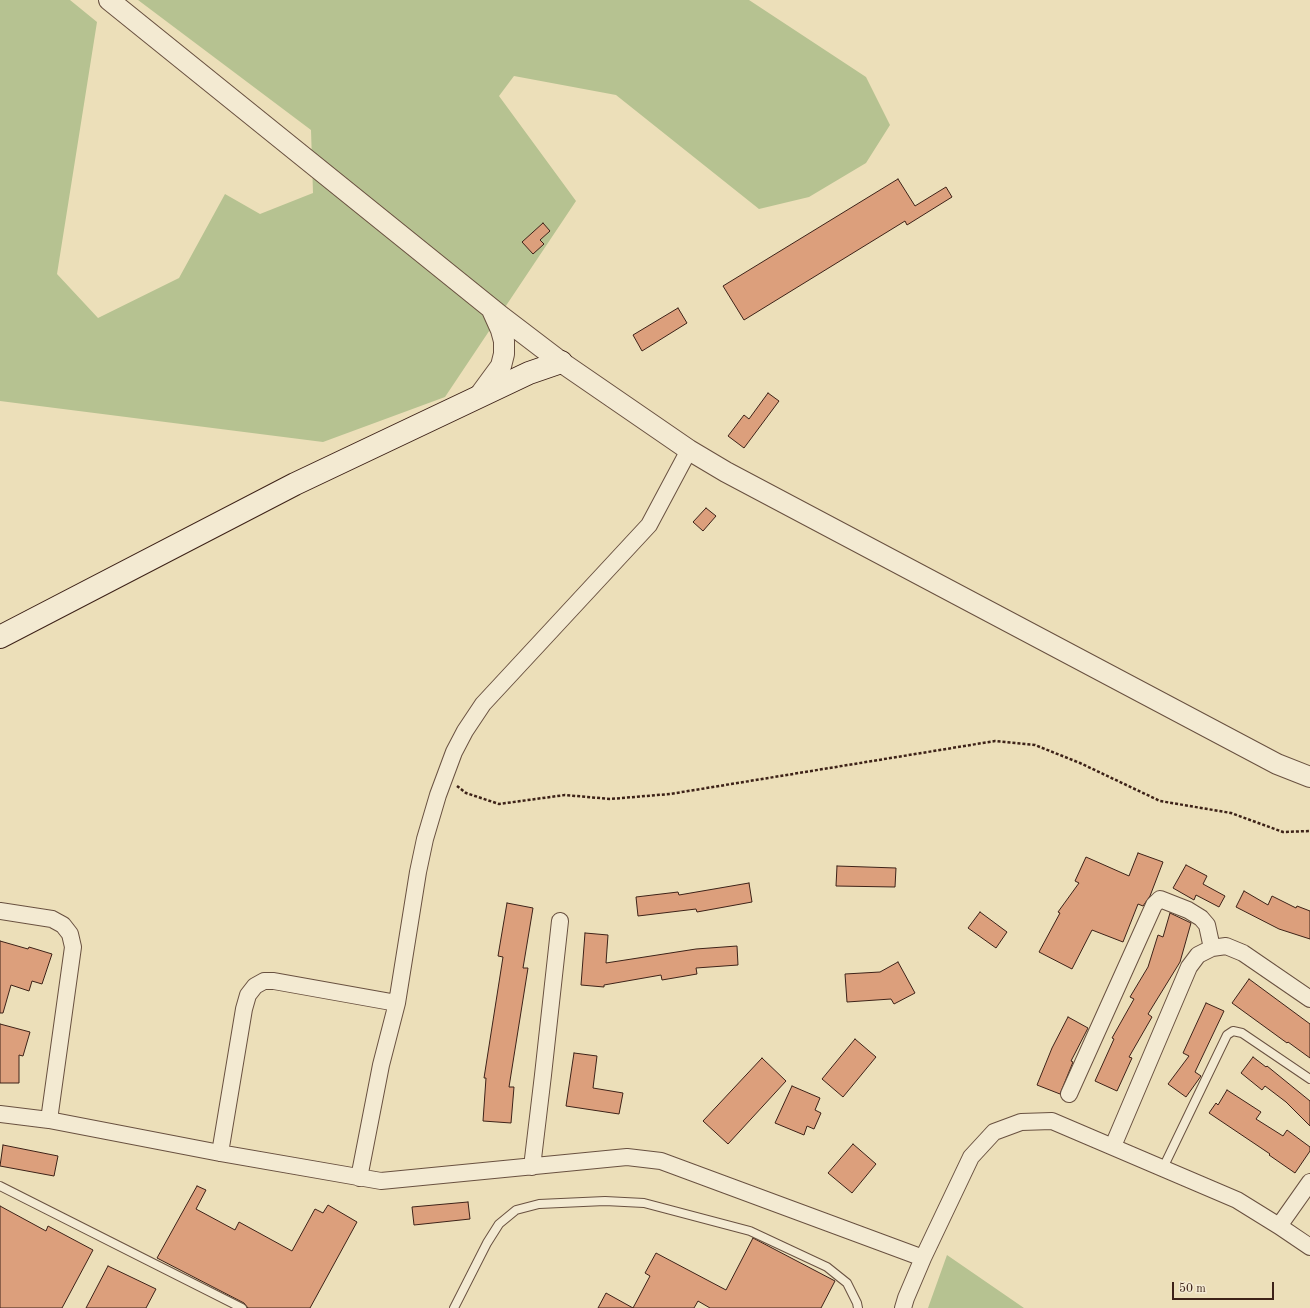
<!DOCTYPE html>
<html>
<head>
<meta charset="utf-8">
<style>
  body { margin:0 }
  #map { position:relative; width:1310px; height:1308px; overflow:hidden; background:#ecdfb9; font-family:"Old Standard TT",serif }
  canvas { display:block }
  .scale { position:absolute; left:1172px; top:1282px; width:102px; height:18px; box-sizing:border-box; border:2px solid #3d2218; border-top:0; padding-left:5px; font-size:12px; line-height:14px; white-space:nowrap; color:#3d2218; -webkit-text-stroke:3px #f3ead2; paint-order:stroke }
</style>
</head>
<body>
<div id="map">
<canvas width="1310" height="1308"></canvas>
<div class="scale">50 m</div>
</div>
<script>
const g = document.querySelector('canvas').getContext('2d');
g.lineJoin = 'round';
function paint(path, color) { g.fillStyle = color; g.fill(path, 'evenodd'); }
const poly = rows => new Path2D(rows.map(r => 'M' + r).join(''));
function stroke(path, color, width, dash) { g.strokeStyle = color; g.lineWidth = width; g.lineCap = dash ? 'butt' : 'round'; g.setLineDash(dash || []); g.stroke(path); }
paint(poly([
  [0,0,70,0,97,22,57,274,98,318,179,278,225,194,260,214,313,193,311,130,138,0,749,0,866,77,890,125,866,163,809,197,759,209,616,95,514,76,499,96,576,201,445,397,323,442,0,401],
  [947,1255,1024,1308,928,1308]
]), '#b6c291');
const building = poly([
  [898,179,915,206,946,187,952,197,907,225,905,221,744,320,723,286,898,179],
  [543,223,550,231,540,240,544,244,533,254,522,242,543,223],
  [678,308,687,323,642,351,633,335,678,308],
  [768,393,779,401,744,448,728,436,744,415,749,419,768,393],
  [706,508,716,516,703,531,693,522,706,508],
  [1138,853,1163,862,1150,896,1143,906,1138,904,1123,942,1092,930,1072,969,1039,952,1060,913,1058,912,1079,883,1075,881,1086,857,1129,876,1138,853],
  [1186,865,1207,876,1203,884,1225,896,1219,907,1196,895,1194,900,1173,888,1186,865],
  [837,866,896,868,895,887,836,886,837,866],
  [749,883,752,902,697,912,696,909,638,916,636,897,678,892,679,895,749,883],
  [1244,891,1268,905,1272,896,1296,908,1297,906,1310,911,1310,939,1279,929,1236,907,1244,891],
  [507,903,533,908,523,968,528,968,509,1087,514,1087,511,1123,483,1121,486,1078,484,1078,503,957,498,956,507,903],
  [980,912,1007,932,996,948,968,928,980,912],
  [1170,913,1191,923,1180,962,1148,1014,1152,1017,1129,1057,1132,1058,1117,1091,1095,1081,1114,1039,1112,1038,1134,999,1130,997,1148,967,1158,935,1163,937,1170,913],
  [585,933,608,935,606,963,696,949,737,946,738,965,696,968,697,974,662,980,661,975,604,985,604,987,581,985,585,933],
  [0,941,28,949,29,947,52,954,42,984,32,981,29,991,11,985,3,1013,0,1013,0,941],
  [898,962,915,993,894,1004,891,999,847,1002,845,974,880,972,898,962],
  [1249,979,1310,1024,1310,1058,1288,1042,1287,1043,1232,1003,1249,979],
  [1206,1003,1224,1011,1195,1072,1201,1076,1186,1097,1168,1084,1189,1056,1183,1053,1206,1003],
  [1068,1017,1088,1028,1071,1061,1073,1062,1060,1094,1037,1085,1052,1048,1068,1017],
  [0,1024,30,1032,23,1056,19,1055,19,1083,0,1083,0,1024],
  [855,1039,876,1057,843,1097,822,1079,855,1039],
  [574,1053,597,1056,593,1088,623,1093,619,1114,566,1106,574,1053],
  [1253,1057,1266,1067,1267,1066,1310,1101,1310,1126,1286,1102,1265,1086,1262,1090,1241,1073,1253,1057],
  [762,1058,786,1081,728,1144,703,1121,762,1058],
  [792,1086,820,1098,815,1110,821,1113,814,1129,807,1126,804,1135,775,1123,792,1086],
  [1227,1090,1261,1112,1256,1119,1283,1136,1287,1130,1310,1147,1310,1151,1295,1173,1269,1155,1270,1154,1209,1113,1216,1103,1218,1105,1227,1090],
  [853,1144,876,1164,852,1193,828,1173,853,1144],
  [3,1145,58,1156,54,1176,0,1166,3,1145],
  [197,1186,206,1190,196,1209,235,1230,239,1222,292,1251,315,1209,323,1213,328,1205,357,1222,310,1308,248,1308,244,1303,157,1258,197,1186],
  [468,1202,470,1219,414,1225,412,1207,468,1202],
  [0,1206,46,1231,48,1226,93,1250,62,1308,0,1308,0,1206],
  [753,1238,835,1281,821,1308,710,1308,698,1301,694,1308,598,1308,606,1293,633,1308,650,1276,645,1273,656,1253,726,1290,753,1238],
  [108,1266,156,1289,146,1308,86,1308,108,1266]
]);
paint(building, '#dc9f7c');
stroke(building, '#3d2218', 1);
const service = poly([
  [1163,1168,1227,1035,1233,1031,1242,1033,1310,1079],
  [0,1186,242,1308],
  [454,1308,487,1243,499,1224,516,1210,539,1204,605,1201,644,1203,750,1231,827,1267,847,1283,857,1303,858,1308]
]);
const minor = poly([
  [0,911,52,919,63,925,70,934,73,947,49,1120],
  [1069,1094,1154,905,1160,899,1188,910,1201,918,1207,925,1212,948],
  [0,1114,49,1120,220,1153,381,1181,627,1157,661,1161,923,1258],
  [1113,1146,1189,967,1198,955,1212,948,1226,946,1243,953,1310,999],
  [220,1153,244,1009,248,995,255,986,264,981,274,981,397,1003],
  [532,1167,543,1075,560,921],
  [359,1178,381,1065,397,1003,418,872,425,839,438,795,454,752,465,731,483,704,649,525,689,450],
  [1279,1226,1310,1182],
  [903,1308,906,1298,923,1258,971,1157,994,1132,1021,1122,1052,1121,1237,1200,1279,1226,1310,1247]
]);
const tertiary = poly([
  [109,0,502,317,561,362,689,450,726,472,1277,764,1310,777],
  [479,396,501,366,504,354,504,341,501,330,492,310]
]);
const secondary = poly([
  [0,637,295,484,529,373,561,362]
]);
stroke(service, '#695140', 10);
stroke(minor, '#695140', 18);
stroke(tertiary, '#695140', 22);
stroke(secondary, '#3d2218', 24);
stroke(poly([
  [457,786,466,793,499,804,565,795,610,799,670,794,995,741,1035,745,1080,763,1160,801,1231,813,1283,832,1310,831]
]), '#3d2218', 2.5, [3, 2]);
stroke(service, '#f3ead2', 8);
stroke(minor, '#f3ead2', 16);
stroke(tertiary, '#f3ead2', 20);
stroke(secondary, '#f3ead2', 22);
</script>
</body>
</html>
